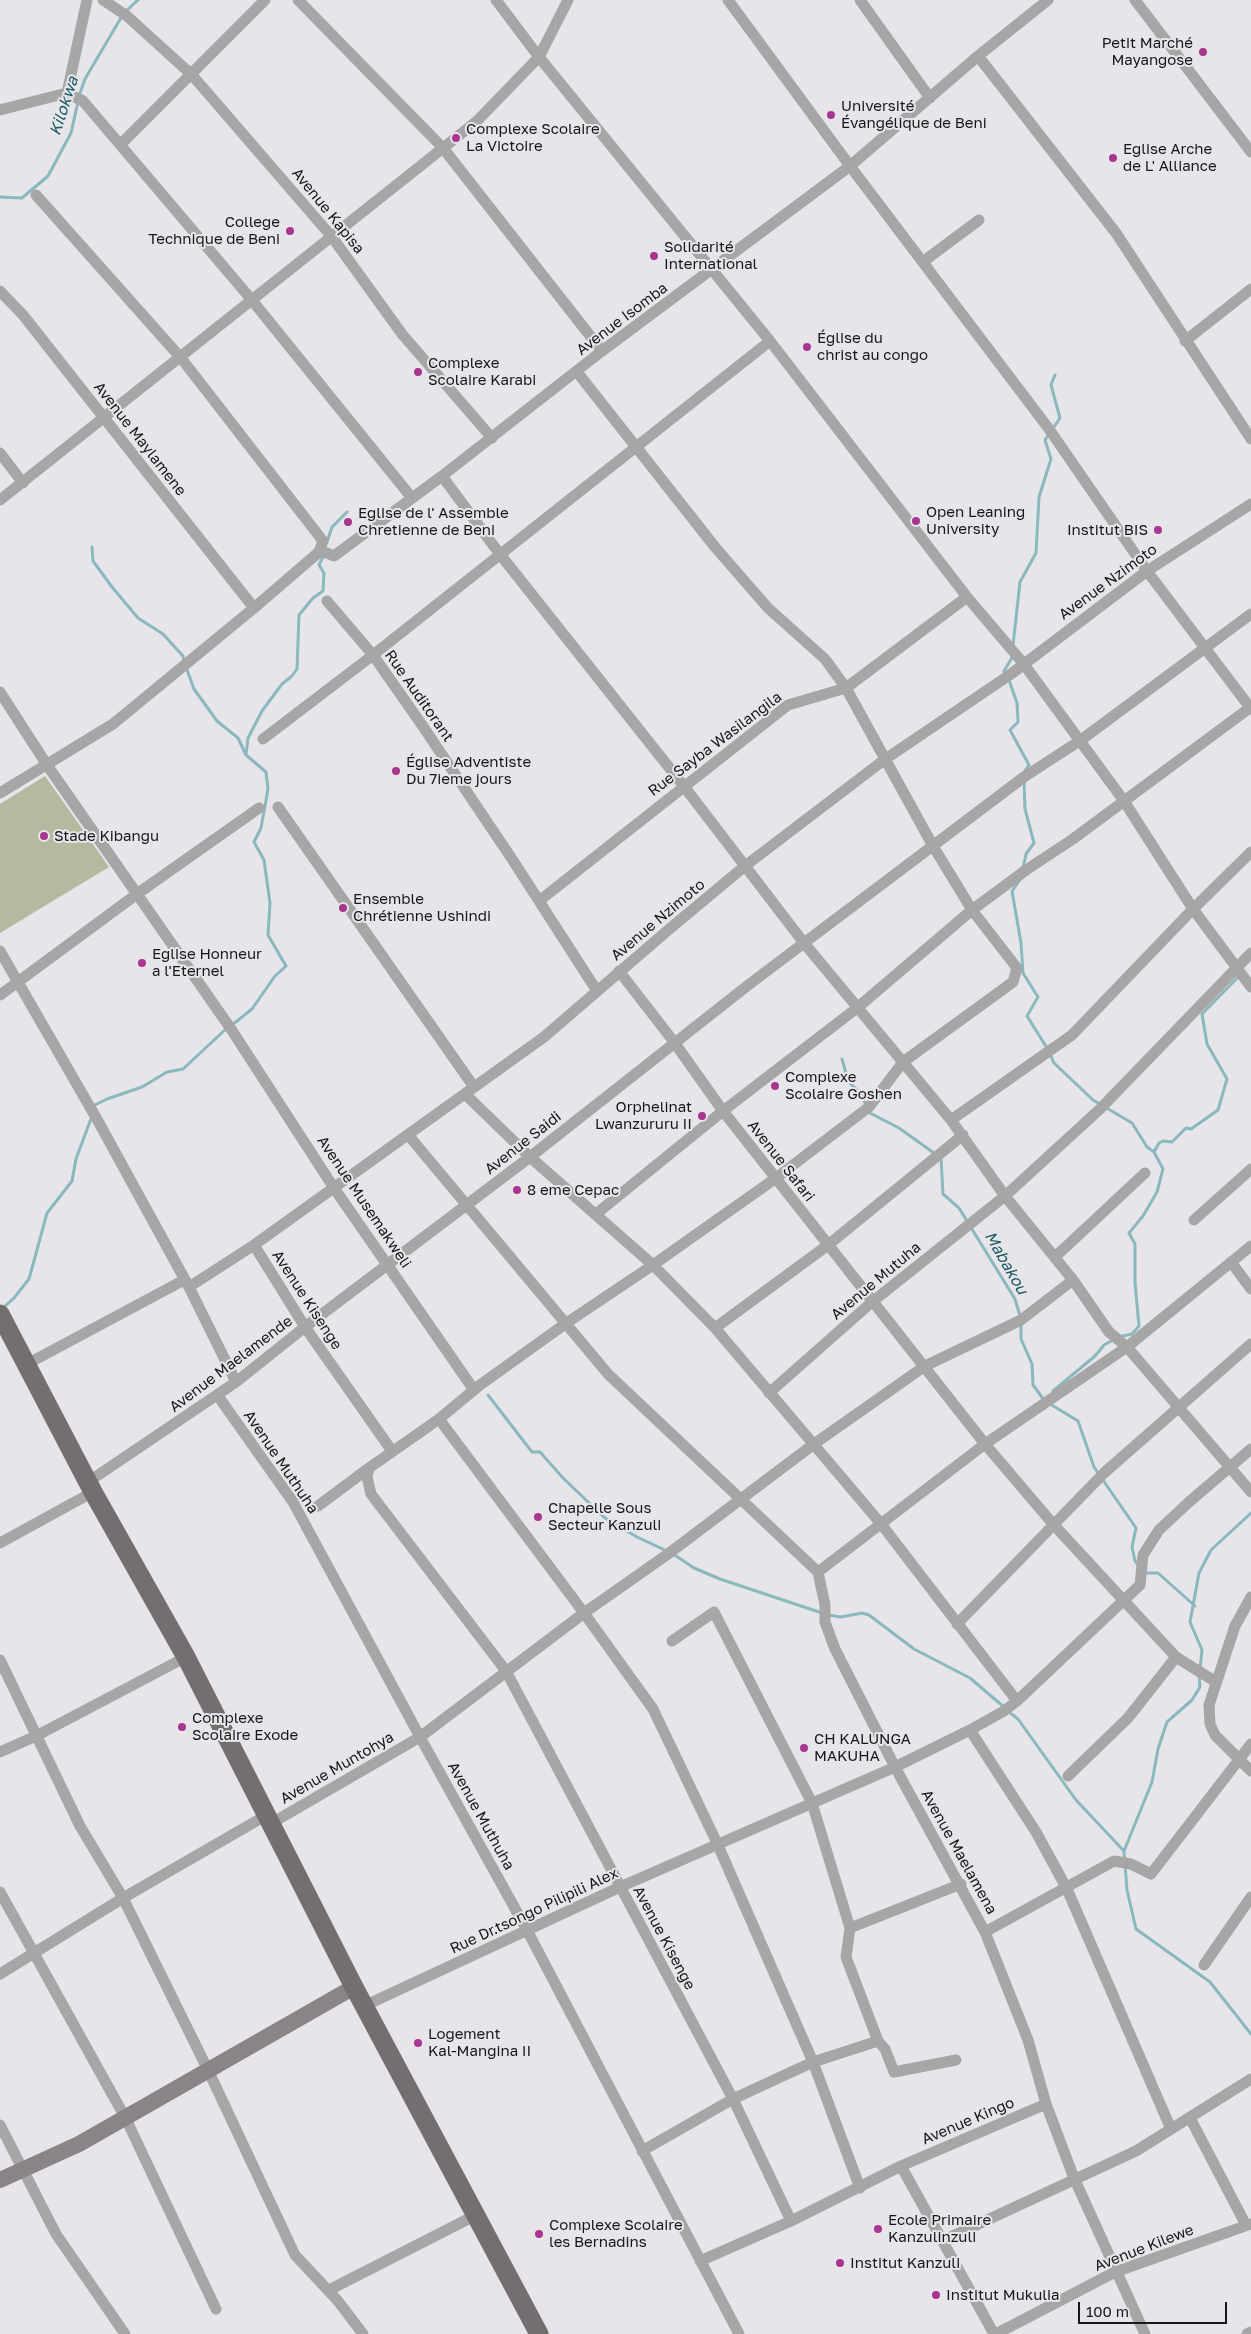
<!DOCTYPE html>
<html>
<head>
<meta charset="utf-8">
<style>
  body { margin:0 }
  #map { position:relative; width:1251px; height:2334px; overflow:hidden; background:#e7e5ea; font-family:"Golos Text",sans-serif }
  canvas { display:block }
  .scale { position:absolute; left:1078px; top:2302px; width:149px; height:22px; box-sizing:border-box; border:2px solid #181719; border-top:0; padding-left:6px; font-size:15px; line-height:18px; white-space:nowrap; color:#181719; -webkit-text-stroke:4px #e7e5ea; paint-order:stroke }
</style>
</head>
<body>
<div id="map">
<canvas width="1251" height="2334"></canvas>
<div class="scale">100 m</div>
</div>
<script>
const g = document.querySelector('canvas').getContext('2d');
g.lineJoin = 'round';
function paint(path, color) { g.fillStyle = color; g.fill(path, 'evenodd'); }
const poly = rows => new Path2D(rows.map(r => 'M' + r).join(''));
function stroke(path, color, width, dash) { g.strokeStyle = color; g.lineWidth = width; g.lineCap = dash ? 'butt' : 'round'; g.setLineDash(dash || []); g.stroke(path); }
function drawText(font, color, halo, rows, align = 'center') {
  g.font = font + ' "Golos Text",sans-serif'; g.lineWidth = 4; g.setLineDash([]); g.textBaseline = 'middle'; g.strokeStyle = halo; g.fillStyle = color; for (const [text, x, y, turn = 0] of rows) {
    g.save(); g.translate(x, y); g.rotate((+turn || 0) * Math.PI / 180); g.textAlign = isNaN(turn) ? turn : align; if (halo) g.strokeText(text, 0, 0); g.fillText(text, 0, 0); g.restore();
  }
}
paint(poly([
  [45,776,109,867,0,933,0,804]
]), '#b4baa0');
stroke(poly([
  [126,11,138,0],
  [79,96,85,79,122,16],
  [0,197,22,198,48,176,71,133,78,102],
  [327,542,332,527,347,512],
  [92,547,93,561,112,587,138,618,163,634,183,656,184,661],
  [1013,645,1020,582,1036,553,1039,497,1051,459,1045,440,1060,418,1051,385,1055,375],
  [186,667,194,689,217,721,238,738,246,755,266,772,268,789,261,828,254,842,264,860,270,903,268,935,286,966,275,976,252,1009,232,1025],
  [1006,674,1004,671,1013,656],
  [1009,680,1017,703,1018,722,1010,730,1029,765,1024,772],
  [246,755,248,738,262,711,282,684,292,676,297,669,299,615,313,598,323,591,324,573,319,565,324,555],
  [1023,868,1026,854,1034,843,1025,809,1024,781],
  [1022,877,1012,891,1021,943,1023,973,1038,997,1027,1016,1047,1048],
  [1050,1054,1054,1063,1093,1100,1132,1123,1147,1147,1154,1152,1163,1169,1157,1192,1143,1216,1129,1233,1135,1244,1135,1283,1139,1326,1132,1334,1118,1337],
  [842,1059,848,1081,862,1095,866,1106],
  [94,1108,95,1105,107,1099,142,1087,167,1072,183,1069,227,1028],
  [868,1112,899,1128,941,1158,943,1194,959,1208,1015,1299,1020,1316],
  [1154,1152,1159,1143,1163,1141,1172,1142,1186,1128,1191,1129,1218,1110,1227,1079,1207,1044,1202,1014,1240,975],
  [3,1308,14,1298,29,1279,47,1213,72,1181,76,1159,92,1116],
  [1021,1323,1021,1339,1032,1364,1033,1385,1044,1400],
  [1053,1391,1095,1356,1104,1345,1113,1340],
  [488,1395,532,1452,540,1452,564,1479,605,1518,637,1537,667,1551],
  [1050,1404,1078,1421,1094,1467,1136,1528,1132,1547,1135,1561,1139,1566],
  [673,1554,694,1568,720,1579,822,1613],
  [1144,1573,1158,1573,1195,1606],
  [828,1615,841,1617,862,1613,869,1615,914,1649,970,1678,1004,1707],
  [1200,1669,1202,1650,1190,1622,1199,1573,1211,1550,1251,1513],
  [1199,1675,1200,1687,1192,1700,1167,1722,1158,1749,1152,1782,1124,1851,1127,1890,1136,1929,1210,1982,1251,2034],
  [1009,1712,1018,1719,1076,1800,1124,1851]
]), '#89b8be', 3);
stroke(poly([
  [103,0,127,16,192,75,332,237,402,334,492,438],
  [298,0,443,148,602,351],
  [496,0,539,57,770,341,967,597,1023,663,1124,801,1193,909,1251,987],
  [728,0,850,166,1049,429,1147,571,1251,709],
  [860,0,930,98],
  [1135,0,1251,152],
  [978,56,1116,233,1251,439],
  [67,93,87,0],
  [0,110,67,93,83,101,251,299,412,498],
  [121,144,265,0],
  [36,195,181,358,323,541,319,552],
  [924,261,979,220],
  [0,291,23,315,254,608],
  [1185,341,1251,289],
  [577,372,715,547,768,608,825,659,846,688,933,846,972,910,1017,968,1013,982,903,1062,869,1107,776,1178,653,1265,565,1324,480,1385,439,1419,369,1468,367,1477,371,1494,506,1671,733,2099,791,2221],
  [0,453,23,483],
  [442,476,499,553,683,785,804,943,951,1120,1005,1196,1073,1280,1109,1332,1127,1347,1251,1492],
  [0,500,477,121,539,57,568,0],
  [327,601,373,655,422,725,512,859,597,991],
  [0,692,47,765,231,1029,334,1188,474,1390],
  [263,739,373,655,770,341],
  [0,793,113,724,254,608,319,552,327,553,334,556,442,476,602,351,850,166,978,56,1048,0],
  [278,807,474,1087],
  [539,901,788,705,846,688,967,597],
  [0,951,98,1121,189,1287,236,1382],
  [619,971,674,1042,723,1111,985,1444,1053,1524,1176,1657,1216,1682],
  [0,995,137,894,259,808],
  [465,1094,530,1157,653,1265,715,1328,882,1525,1017,1701],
  [951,1120,1072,1035,1193,909,1251,852],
  [409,1136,608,1374,818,1572,825,1605,825,1622,835,1649,895,1767,985,1932,1028,2040,1046,2104,1074,2178,1145,2334],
  [596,1214,723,1111,857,1008,972,910,1026,870,1073,839,1251,707],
  [1194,1220,1251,1169],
  [254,1245,305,1327,392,1451],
  [1055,1257,1145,1173],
  [1231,1262,1251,1289],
  [189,1287,254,1245,544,1037,667,931,745,866,884,760,1011,674,1147,571,1251,504],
  [715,1328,828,1245,963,1135],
  [27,1364,184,1280],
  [769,1393,872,1302,1005,1196,1100,1109,1251,953],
  [218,1396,293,1502,420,1737,528,1932,739,2334],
  [439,1419,584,1613,653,1709,717,1843,813,2062,860,2188],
  [88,1482,236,1382,305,1327,530,1157,747,986,1024,777,1081,740,1251,614],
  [318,1506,369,1468],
  [0,1543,93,1492],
  [818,1572,985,1444,1127,1347,1251,1246],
  [1251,1597,1235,1626,1209,1705,1210,1724,1215,1735,1251,1771],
  [957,1624,1104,1473,1251,1344],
  [672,1641,714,1612,812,1803,850,1928,846,1957,878,2041,885,2049,894,2072,956,2060],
  [0,1660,80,1826,123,1898,208,2070,295,2255,338,2301,363,2334],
  [970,1730,1036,1832,1067,1889,1171,2129],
  [0,1752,36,1736,186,1657],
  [1068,1776,1128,1718,1176,1657],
  [270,1824,420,1737,584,1613,668,1554,814,1444,925,1366,1021,1320,1073,1280],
  [0,1892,126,2119,216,2309],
  [850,1928,961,1884],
  [985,1932,1114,1861,1131,1864,1151,1874,1251,1744],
  [1204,1965,1251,1897],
  [0,1974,123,1898,265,1816],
  [364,2006,620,1887,895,1767,970,1730,1004,1711,1017,1701,1140,1585,1143,1555,1159,1530,1189,1502,1251,1449],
  [1190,2118,1246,2225],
  [0,2125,56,2234,125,2334],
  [642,2151,733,2099,813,2062,878,2041],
  [901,2166,994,2334],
  [944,2240,1136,2151,1251,2079],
  [700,2261,791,2221,901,2166,1046,2104],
  [329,2290,476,2215],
  [996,2334,1115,2272,1251,2224],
  [1247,2334,1251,2332]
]), '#a7a5a5', 11);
stroke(poly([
  [0,2180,79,2144,354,1987]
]), '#898585', 16);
stroke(poly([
  [0,1314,93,1492,186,1657,354,1987,539,2334]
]), '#736f6e', 19);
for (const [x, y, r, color] of [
  [1203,52,5,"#a83590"],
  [831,115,5,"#a83590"],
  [456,138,5,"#a83590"],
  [1113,158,5,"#a83590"],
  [290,231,5,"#a83590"],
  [654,256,5,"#a83590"],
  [807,347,5,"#a83590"],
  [418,372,5,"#a83590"],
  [916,521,5,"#a83590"],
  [348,522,5,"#a83590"],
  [1158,530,5,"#a83590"],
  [396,771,5,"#a83590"],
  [44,836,5,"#a83590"],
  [343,908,5,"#a83590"],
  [142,963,5,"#a83590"],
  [775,1086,5,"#a83590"],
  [702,1116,5,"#a83590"],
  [517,1190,5,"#a83590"],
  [538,1517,5,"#a83590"],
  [182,1727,5,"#a83590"],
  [804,1748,5,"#a83590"],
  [418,2043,5,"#a83590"],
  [878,2229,5,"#a83590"],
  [539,2234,5,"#a83590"],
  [840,2263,5,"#a83590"],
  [936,2295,5,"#a83590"]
]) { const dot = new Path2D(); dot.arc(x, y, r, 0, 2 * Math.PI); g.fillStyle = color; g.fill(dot); stroke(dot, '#e7e5ea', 2); }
drawText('15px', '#181719', '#e7e5ea', [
  ["Petit Marché",1193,43,"right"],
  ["Mayangose",1193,60,"right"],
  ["Université",841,106],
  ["Évangélique de Beni",841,123],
  ["Complexe Scolaire",466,129],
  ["La Victoire",466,146],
  ["Eglise Arche",1123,149],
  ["de L' Alliance",1123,166],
  ["College",280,222,"right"],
  ["Technique de Beni",280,239,"right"],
  ["Solidarité",664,247],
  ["International",664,264],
  ["Église du",817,338],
  ["christ au congo",817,355],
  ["Complexe",428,363],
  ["Scolaire Karabi",428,380],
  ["Open Leaning",926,512],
  ["University",926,529],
  ["Eglise de l' Assemble",358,513],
  ["Chretienne de Beni",358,530],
  ["Institut BIS",1148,530,"right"],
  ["Église Adventiste",406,762],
  ["Du 7ieme jours",406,779],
  ["Stade Kibangu",54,836],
  ["Ensemble",353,899],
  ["Chrétienne Ushindi",353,916],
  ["Eglise Honneur",152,954],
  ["a l'Eternel",152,971],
  ["Complexe",785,1077],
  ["Scolaire Goshen",785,1094],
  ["Orphelinat",692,1107,"right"],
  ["Lwanzururu II",692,1124,"right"],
  ["8 eme Cepac",527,1190],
  ["Chapelle Sous",548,1508],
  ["Secteur Kanzuli",548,1525],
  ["Complexe",192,1718],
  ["Scolaire Exode",192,1735],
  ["CH KALUNGA",814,1739],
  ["MAKUHA",814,1756],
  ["Logement",428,2034],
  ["Kal-Mangina II",428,2051],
  ["Ecole Primaire",888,2220],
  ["Kanzulinzuli",888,2237],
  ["Complexe Scolaire",549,2225],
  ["les Bernadins",549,2242],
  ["Institut Kanzuli",850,2263],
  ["Institut Mukulia",946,2295]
], 'left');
drawText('15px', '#181719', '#e7e5ea', [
  ["Avenue Kapisa",328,211,51],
  ["Avenue Isomba",622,319,-37],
  ["Avenue Maylamene",140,439,52],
  ["Avenue Nzimoto",1108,582,-36],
  ["Rue Auditorant",419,696,55],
  ["Rue Sayba Wasilangila",715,744,-37],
  ["Avenue Nzimoto",658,920,-40],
  ["Avenue Saidi",523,1143,-38],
  ["Avenue Safari",781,1161,52],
  ["Avenue Musemakweli",364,1202,56],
  ["Avenue Mutuha",876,1281,-40],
  ["Avenue Kisenge",307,1300,57],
  ["Avenue Maelamende",231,1364,-37],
  ["Avenue Muthuha",281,1462,56],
  ["Avenue Muntohya",337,1768,-30],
  ["Avenue Muthuha",481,1816,61],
  ["Avenue Maelamena",959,1852,61],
  ["Rue Dr.tsongo Pilipili Alex",534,1911,-25],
  ["Avenue Kisenge",664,1938,62],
  ["Avenue Kingo",968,2121,-23],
  ["Avenue Kilewe",1144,2248,-21]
]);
drawText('italic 16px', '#1b5b63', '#e7e5ea', [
  ["Kilokwa",64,106,-72],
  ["Mabakou",1006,1263,60]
]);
</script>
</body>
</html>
